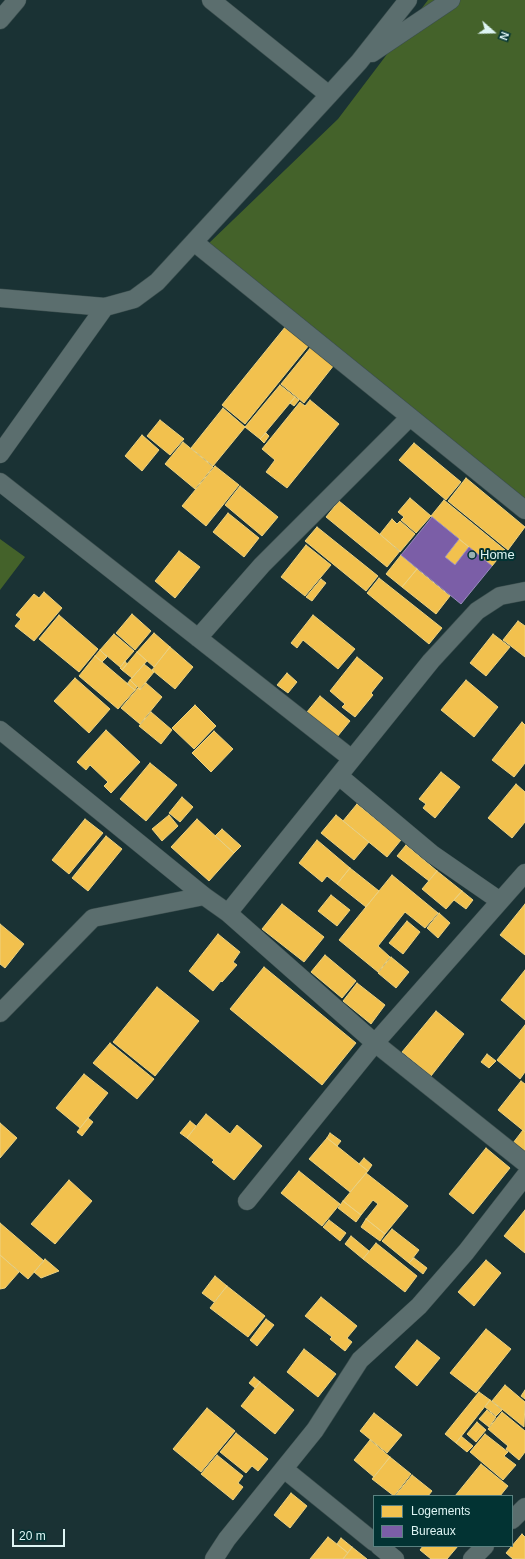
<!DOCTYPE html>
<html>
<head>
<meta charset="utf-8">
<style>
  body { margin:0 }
  #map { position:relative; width:525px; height:1559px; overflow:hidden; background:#1a3234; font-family:Helvetica,sans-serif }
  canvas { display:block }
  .legend { position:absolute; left:373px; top:1495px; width:140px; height:52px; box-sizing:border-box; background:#023333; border:1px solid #5a8180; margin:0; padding:5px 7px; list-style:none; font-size:12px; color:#def5f4 }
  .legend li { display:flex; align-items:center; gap:8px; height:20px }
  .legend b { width:20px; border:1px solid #5a8180 }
  .north { position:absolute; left:473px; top:12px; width:40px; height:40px; -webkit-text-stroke:3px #023333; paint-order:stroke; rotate:110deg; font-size:11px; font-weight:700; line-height:16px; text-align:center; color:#def5f4 }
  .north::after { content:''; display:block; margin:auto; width:14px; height:18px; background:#def5f4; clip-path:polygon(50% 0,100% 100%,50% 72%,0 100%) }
  .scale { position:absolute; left:12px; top:1529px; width:53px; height:18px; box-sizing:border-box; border:2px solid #def5f4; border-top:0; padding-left:5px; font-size:12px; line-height:14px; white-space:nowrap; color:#def5f4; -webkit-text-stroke:3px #023333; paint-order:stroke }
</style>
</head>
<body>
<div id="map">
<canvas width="525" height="1559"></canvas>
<ul class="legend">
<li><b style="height:11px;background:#f2c14e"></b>Logements</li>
<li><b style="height:11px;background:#7b5ea7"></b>Bureaux</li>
</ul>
<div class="north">N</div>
<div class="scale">20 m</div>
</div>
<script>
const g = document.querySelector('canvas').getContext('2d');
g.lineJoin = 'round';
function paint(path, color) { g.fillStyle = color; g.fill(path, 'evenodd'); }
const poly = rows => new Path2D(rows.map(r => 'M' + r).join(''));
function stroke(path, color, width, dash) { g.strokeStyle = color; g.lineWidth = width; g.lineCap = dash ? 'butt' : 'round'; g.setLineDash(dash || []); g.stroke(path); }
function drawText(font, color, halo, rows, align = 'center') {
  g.font = font + ' Helvetica,sans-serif'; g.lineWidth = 4; g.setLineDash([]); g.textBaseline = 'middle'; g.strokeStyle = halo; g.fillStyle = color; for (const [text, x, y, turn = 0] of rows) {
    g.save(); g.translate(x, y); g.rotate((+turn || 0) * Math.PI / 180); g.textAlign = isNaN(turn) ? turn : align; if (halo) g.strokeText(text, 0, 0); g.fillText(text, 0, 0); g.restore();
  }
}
paint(poly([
  [428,0,525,0,525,505,207,245,338,119],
  [0,539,25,557,0,590]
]), '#44622a');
const homes = poly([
  [286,326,309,345,245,424,222,405,286,326],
  [311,347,334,365,304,403,281,384,311,347],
  [280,385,295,397,260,439,245,427,280,385],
  [295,397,299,400,294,406,290,403,295,397],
  [310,400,339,424,287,488,266,472,275,460,262,449,300,402,305,406,310,400],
  [223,408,245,427,213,466,191,448,223,408],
  [160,420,184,439,170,455,147,436,160,420],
  [266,433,269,436,264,443,260,439,266,433],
  [142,435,159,450,142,471,125,456,142,435],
  [183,442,213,467,195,489,165,464,183,442],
  [414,443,461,482,446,500,399,460,414,443],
  [215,466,239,485,206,526,182,506,215,466],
  [466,478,525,527,508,550,448,501,466,478],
  [240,486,278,517,262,536,225,505,240,486],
  [410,498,431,516,416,533,401,520,404,517,398,512,410,498],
  [444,500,505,550,492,566,431,516,444,500],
  [339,501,400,551,387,567,326,517,339,501],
  [228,513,259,538,244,557,213,532,228,513],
  [392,519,397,524,400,521,415,534,400,552,380,534,392,519],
  [317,527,378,576,366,591,305,541,317,527],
  [459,539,469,547,455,565,445,557,459,539],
  [306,545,331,565,305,596,281,577,306,545],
  [179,551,200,567,175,598,155,581,179,551],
  [401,555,417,569,402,587,386,574,401,555],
  [417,569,450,596,436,614,402,587,417,569],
  [379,578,442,628,429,644,367,593,379,578],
  [321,579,326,583,312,601,306,597,321,579],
  [44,592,62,608,34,641,15,626,21,619,16,615,34,594,39,598,44,592],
  [132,614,151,631,135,650,116,633,132,614],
  [59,615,98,649,79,672,39,639,59,615],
  [313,615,355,649,338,669,303,640,297,648,291,643,313,615],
  [518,621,525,626,525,657,503,640,518,621],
  [154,633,170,647,154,667,137,652,154,633],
  [114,634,134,651,120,667,100,650,114,634],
  [493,634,510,647,486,676,470,663,493,634],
  [170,647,193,667,175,689,152,670,170,647],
  [100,650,107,657,102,662,95,656,100,650],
  [137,652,147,661,132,678,122,670,137,652],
  [95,656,135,690,118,709,79,676,95,656],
  [357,657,383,678,371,693,373,695,355,717,342,707,345,704,330,691,357,657],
  [125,661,127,664,122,670,120,668,125,661],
  [144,664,154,672,140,689,130,680,144,664],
  [287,673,297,682,288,693,277,685,287,673],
  [75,678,110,709,89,733,54,701,75,678],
  [130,680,137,687,135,690,127,684,130,680],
  [466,680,498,707,474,737,441,710,466,680],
  [146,683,162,697,140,724,121,708,138,688,140,690,146,683],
  [320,696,350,721,337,737,307,712,320,696],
  [195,705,216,726,194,749,172,728,195,705],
  [151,712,172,730,161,744,139,726,151,712],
  [522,722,525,725,525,763,514,777,492,760,522,722],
  [106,730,140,762,111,793,104,786,108,782,90,765,86,770,77,762,106,730],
  [214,731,233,749,211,772,192,753,214,731],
  [150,763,177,785,146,821,120,799,150,763],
  [441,772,460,787,435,818,423,808,426,804,419,799,441,772],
  [516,784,525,792,525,822,512,838,488,818,516,784],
  [182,797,193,807,180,822,169,813,182,797],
  [357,804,401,840,387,857,343,821,357,804],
  [169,815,178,826,162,841,152,829,169,815],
  [336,815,369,842,354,860,321,833,336,815],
  [85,819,103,833,69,874,52,860,85,819],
  [197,819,234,853,209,881,171,847,197,819],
  [222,829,241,846,234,853,215,836,222,829],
  [106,836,122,849,88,891,72,878,106,836],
  [317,840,350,868,337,884,327,876,322,882,299,863,317,840],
  [406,845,437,871,429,881,397,856,406,845],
  [350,868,379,891,366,907,337,884,350,868],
  [437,871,462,891,446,909,422,889,437,871],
  [392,875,438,913,425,928,405,912,378,946,390,957,378,972,339,940,392,875],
  [462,891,473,900,466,909,454,900,462,891],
  [331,895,350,910,337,926,318,911,331,895],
  [282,904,324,937,304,962,262,929,282,904],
  [525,904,525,955,500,935,525,904],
  [439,913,450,923,438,938,427,928,439,913],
  [407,921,420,932,403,954,389,943,407,921],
  [0,924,24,944,5,968,0,964,0,924],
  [218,934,240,952,233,962,237,965,222,982,221,981,213,991,189,971,218,934],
  [325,955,356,981,342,998,311,972,325,955],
  [391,957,409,972,396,988,378,973,391,957],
  [264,967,356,1043,322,1085,230,1009,264,967],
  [525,970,525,1020,501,1000,525,970],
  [357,983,385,1005,371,1024,343,1001,357,983],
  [157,987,199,1021,155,1076,113,1042,157,987],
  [436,1011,464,1034,431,1076,402,1052,436,1011],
  [525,1025,525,1072,520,1079,497,1060,525,1025],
  [110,1043,154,1079,137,1099,93,1063,110,1043],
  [487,1054,496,1061,489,1068,481,1062,487,1054],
  [84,1074,108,1093,80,1128,56,1108,84,1074],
  [521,1081,525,1084,525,1132,498,1110,521,1081],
  [206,1114,230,1134,237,1125,262,1146,234,1180,212,1162,214,1160,187,1138,206,1114],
  [88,1118,93,1122,82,1136,77,1132,88,1118],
  [190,1121,196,1126,187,1138,180,1133,190,1121],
  [0,1123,17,1138,0,1158,0,1123],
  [523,1130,525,1132,525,1152,513,1143,523,1130],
  [330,1133,341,1141,337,1146,327,1138,330,1133],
  [327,1138,368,1171,350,1192,309,1159,327,1138],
  [486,1148,510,1168,473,1214,449,1194,486,1148],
  [364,1158,372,1165,368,1171,359,1164,364,1158],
  [299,1171,340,1204,322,1226,281,1193,299,1171],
  [366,1173,408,1206,385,1234,366,1219,378,1204,373,1200,361,1215,343,1201,366,1173],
  [69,1180,92,1201,55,1244,31,1224,69,1180],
  [343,1201,361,1215,356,1222,338,1208,343,1201],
  [525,1210,525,1253,504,1236,525,1210],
  [366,1219,385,1234,380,1241,361,1227,366,1219],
  [329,1220,346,1233,340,1241,323,1227,329,1220],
  [0,1223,44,1261,28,1279,0,1255,0,1223],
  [392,1229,419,1250,409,1263,382,1241,392,1229],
  [351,1236,369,1251,363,1259,345,1244,351,1236],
  [376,1243,417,1276,405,1292,363,1259,376,1243],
  [0,1255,19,1272,5,1288,0,1289,0,1255],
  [414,1258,427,1268,423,1274,409,1263,414,1258],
  [45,1259,59,1271,41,1278,34,1272,45,1259],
  [486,1260,501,1273,474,1306,458,1292,486,1260],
  [215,1276,227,1286,214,1302,202,1293,215,1276],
  [227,1286,265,1316,248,1337,210,1308,227,1286],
  [321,1297,357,1326,347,1338,352,1342,345,1351,330,1339,332,1337,305,1316,321,1297],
  [266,1319,274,1325,257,1346,250,1340,266,1319],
  [486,1329,511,1349,476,1393,450,1373,486,1329],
  [417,1340,440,1358,417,1386,395,1367,417,1340],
  [304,1349,336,1374,318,1397,287,1372,304,1349],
  [254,1377,260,1382,255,1388,249,1383,254,1377],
  [260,1382,294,1410,275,1434,241,1406,260,1382],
  [505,1385,525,1402,524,1427,492,1401,505,1385],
  [525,1390,525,1399,521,1396,525,1390],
  [479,1392,490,1400,456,1443,445,1434,479,1392],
  [490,1400,502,1410,496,1416,485,1407,490,1400],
  [207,1408,235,1431,201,1472,173,1449,207,1408],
  [487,1410,496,1417,489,1427,479,1419,487,1410],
  [502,1412,525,1431,525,1452,519,1460,506,1449,508,1446,488,1429,502,1412],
  [374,1413,402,1435,387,1453,360,1431,374,1413],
  [477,1422,486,1430,476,1442,467,1434,477,1422],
  [236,1433,268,1459,258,1471,252,1466,246,1473,220,1452,236,1433],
  [485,1434,508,1452,504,1456,516,1465,503,1480,470,1452,485,1434],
  [461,1436,473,1446,467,1452,456,1443,461,1436],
  [370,1440,390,1457,374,1477,354,1460,370,1440],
  [217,1455,243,1476,238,1483,243,1487,233,1500,201,1474,217,1455],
  [390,1457,411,1474,394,1496,372,1479,390,1457],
  [481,1464,508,1486,500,1496,455,1496,481,1464],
  [412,1475,432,1491,428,1496,395,1496,412,1475],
  [291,1493,307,1506,290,1528,274,1515,291,1493],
  [522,1534,525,1537,525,1559,513,1559,506,1553,522,1534],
  [328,1537,348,1553,343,1559,310,1559,328,1537],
  [341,1538,352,1547,348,1553,337,1544,341,1538],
  [423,1546,458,1546,447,1559,431,1559,420,1550,423,1546],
  [352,1547,367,1559,343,1559,352,1547]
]);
paint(homes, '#f2c14e');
stroke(homes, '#ecd180', 1);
const offices = poly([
  [432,517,459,539,445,557,455,565,469,547,492,566,461,604,401,555,432,517]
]);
paint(offices, '#7b5ea7');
stroke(offices, '#998bbe', 1);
const minor = poly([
  [211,0,329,95],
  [0,20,17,0],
  [372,53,451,0],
  [194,242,525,510],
  [0,298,105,307,134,299,157,282,329,95,359,62,408,0],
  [0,454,105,307],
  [0,482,352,759],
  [198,638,262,565,410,417],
  [0,730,204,896,228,913,375,1043,525,1163],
  [339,776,432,854,500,901],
  [228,913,431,661,477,611,500,596,525,591],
  [0,1013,93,918,204,896],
  [247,1201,375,1043,525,873],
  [284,1469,374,1542],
  [512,1520,525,1507],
  [379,1546,395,1559],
  [214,1559,227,1539,315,1430,360,1360,419,1306,466,1252,525,1176],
  [472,1559,485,1546]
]);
stroke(minor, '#3b4e4e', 19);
stroke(minor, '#5b6e6e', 18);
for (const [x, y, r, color] of [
  [472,555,4,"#99b1b1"]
]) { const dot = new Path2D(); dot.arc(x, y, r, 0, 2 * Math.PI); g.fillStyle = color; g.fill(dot); stroke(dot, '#023333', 1.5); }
drawText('13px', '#def5f4', '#023333', [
  ["Home",480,555]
], 'left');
</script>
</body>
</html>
